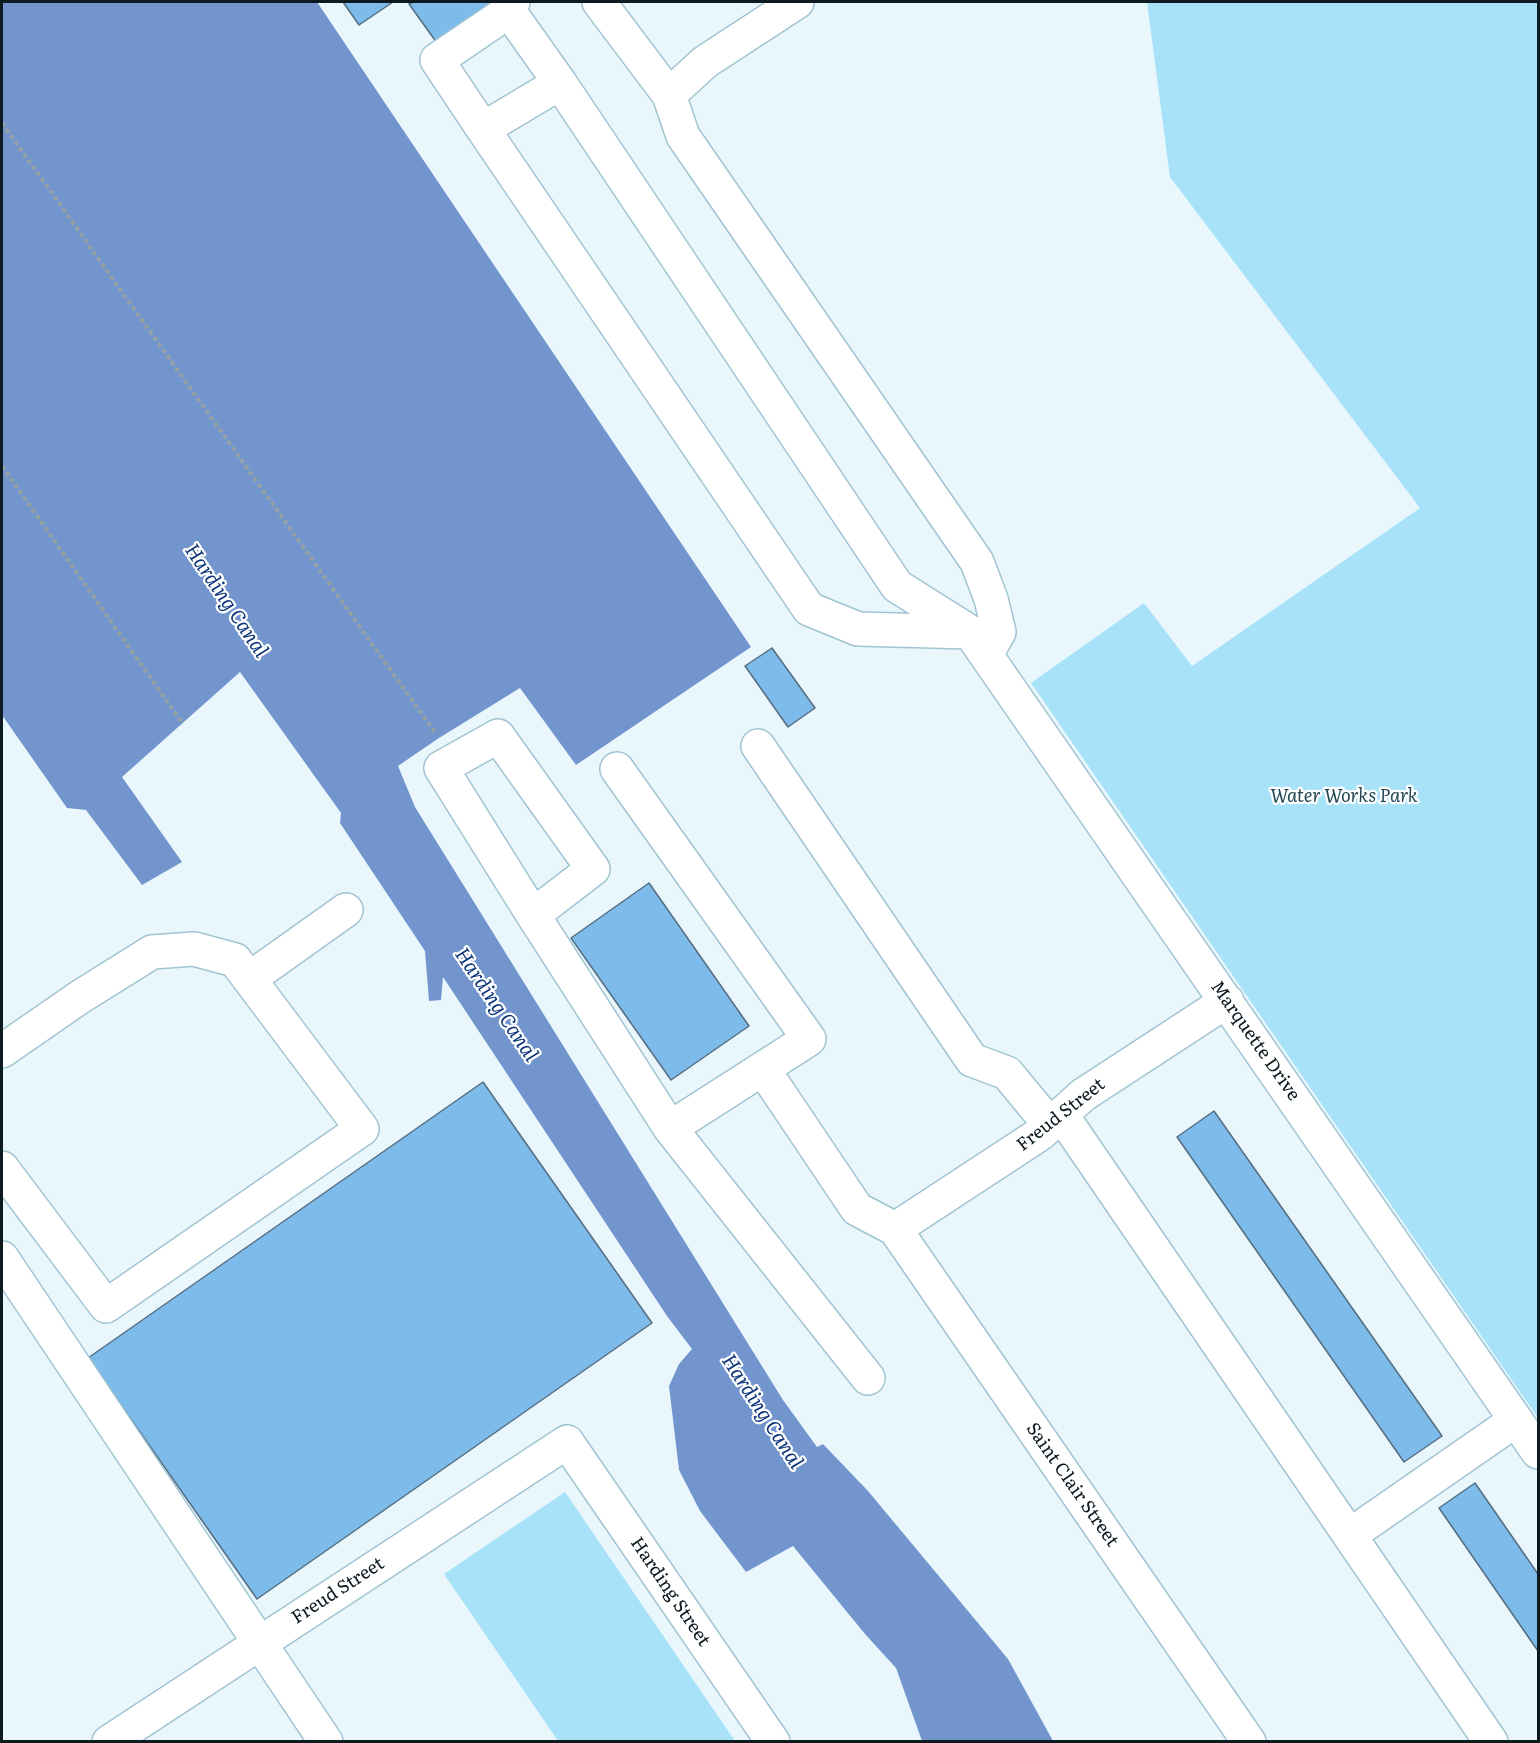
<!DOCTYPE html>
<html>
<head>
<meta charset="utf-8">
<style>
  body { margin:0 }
  #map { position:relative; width:1540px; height:1743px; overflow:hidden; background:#e9f7fd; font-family:Literata,serif }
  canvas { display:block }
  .frame { position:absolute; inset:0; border:3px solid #0d1a20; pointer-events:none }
</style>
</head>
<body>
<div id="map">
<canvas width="1540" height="1743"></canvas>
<div class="frame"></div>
</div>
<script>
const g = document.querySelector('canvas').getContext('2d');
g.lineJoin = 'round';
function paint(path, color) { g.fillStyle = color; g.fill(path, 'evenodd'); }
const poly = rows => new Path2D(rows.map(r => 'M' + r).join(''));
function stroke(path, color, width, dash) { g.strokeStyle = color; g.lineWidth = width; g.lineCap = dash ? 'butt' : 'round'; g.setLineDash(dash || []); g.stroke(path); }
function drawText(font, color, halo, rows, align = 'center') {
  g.font = font + ' Literata,serif'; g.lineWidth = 4.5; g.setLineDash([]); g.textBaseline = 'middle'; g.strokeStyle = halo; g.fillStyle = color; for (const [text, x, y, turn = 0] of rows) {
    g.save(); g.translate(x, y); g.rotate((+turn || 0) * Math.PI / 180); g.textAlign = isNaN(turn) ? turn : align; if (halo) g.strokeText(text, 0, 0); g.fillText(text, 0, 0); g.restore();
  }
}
paint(poly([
  [1147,2,1538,2,1538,1418,1031,683,1144,603,1192,666,1420,508,1170,177],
  [565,1492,735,1741,558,1741,444,1574]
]), '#a7e2f9');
paint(poly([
  [2,2,317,2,751,647,576,765,520,688,439,738,398,766,415,807,783,1400,817,1447,823,1444,868,1491,1008,1659,1053,1741,922,1741,896,1668,865,1634,793,1546,746,1572,700,1511,679,1470,669,1386,679,1364,692,1349,667,1316,443,977,441,1000,429,1001,425,951,340,823,341,813,240,672,122,777,182,862,142,885,86,810,67,808,2,715]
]), '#7395ce');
const building = poly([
  [343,2,393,2,359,25,343,2],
  [413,2,492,2,494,4,437,43,409,4,413,2],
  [772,648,815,708,788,727,745,666,772,648],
  [649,883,749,1026,671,1080,571,938,649,883],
  [483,1082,652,1323,257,1599,88,1358,483,1082],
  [1214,1111,1442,1436,1404,1462,1177,1137,1214,1111],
  [1475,1483,1538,1574,1538,1651,1439,1508,1475,1483]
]);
paint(building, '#7dbbea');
stroke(building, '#546d80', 1.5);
const minor = poly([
  [599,2,669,95],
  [797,2,705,62,669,95,683,136,977,562,991,599,999,632,986,655],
  [509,11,560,83],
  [483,129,437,60,509,11,513,2],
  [970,632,858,629,809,609,483,129,560,83,897,586,970,632,1538,1452],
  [758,746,972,1060,1007,1073,1050,1125],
  [533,915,593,869,498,736,441,768,533,915,670,1128,809,1039,617,769],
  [249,979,346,910],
  [2,1051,80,997,152,952,194,949,235,960,362,1129,106,1306,2,1168],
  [763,1069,857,1209,895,1229,1249,1742],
  [1061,1114,1491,1742],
  [670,1128,868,1378],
  [895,1229,1040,1134,1083,1095,1227,1001],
  [2,1258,326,1742],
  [1350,1535,1516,1420],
  [109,1742,567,1442,773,1742]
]);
stroke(minor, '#a1c4d2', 36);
stroke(poly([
  [2,123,436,734],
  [2,466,183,724]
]), '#93a1a7', 4, [4.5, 3]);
stroke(minor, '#fff', 33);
drawText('italic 18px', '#224856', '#fff', [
  ["Water Works Park",1344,797]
]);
drawText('18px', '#0d1a20', '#fff', [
  ["Marquette Drive",1255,1041,55],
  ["Freud Street",1061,1115,-38],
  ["Saint Clair Street",1072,1485,55],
  ["Freud Street",338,1591,-33],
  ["Harding Street",670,1592,56]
]);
drawText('italic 20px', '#0d3579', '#fff', [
  ["Harding Canal",226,601,56],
  ["Harding Canal",496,1005,56],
  ["Harding Canal",762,1412,57]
]);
</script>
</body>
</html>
